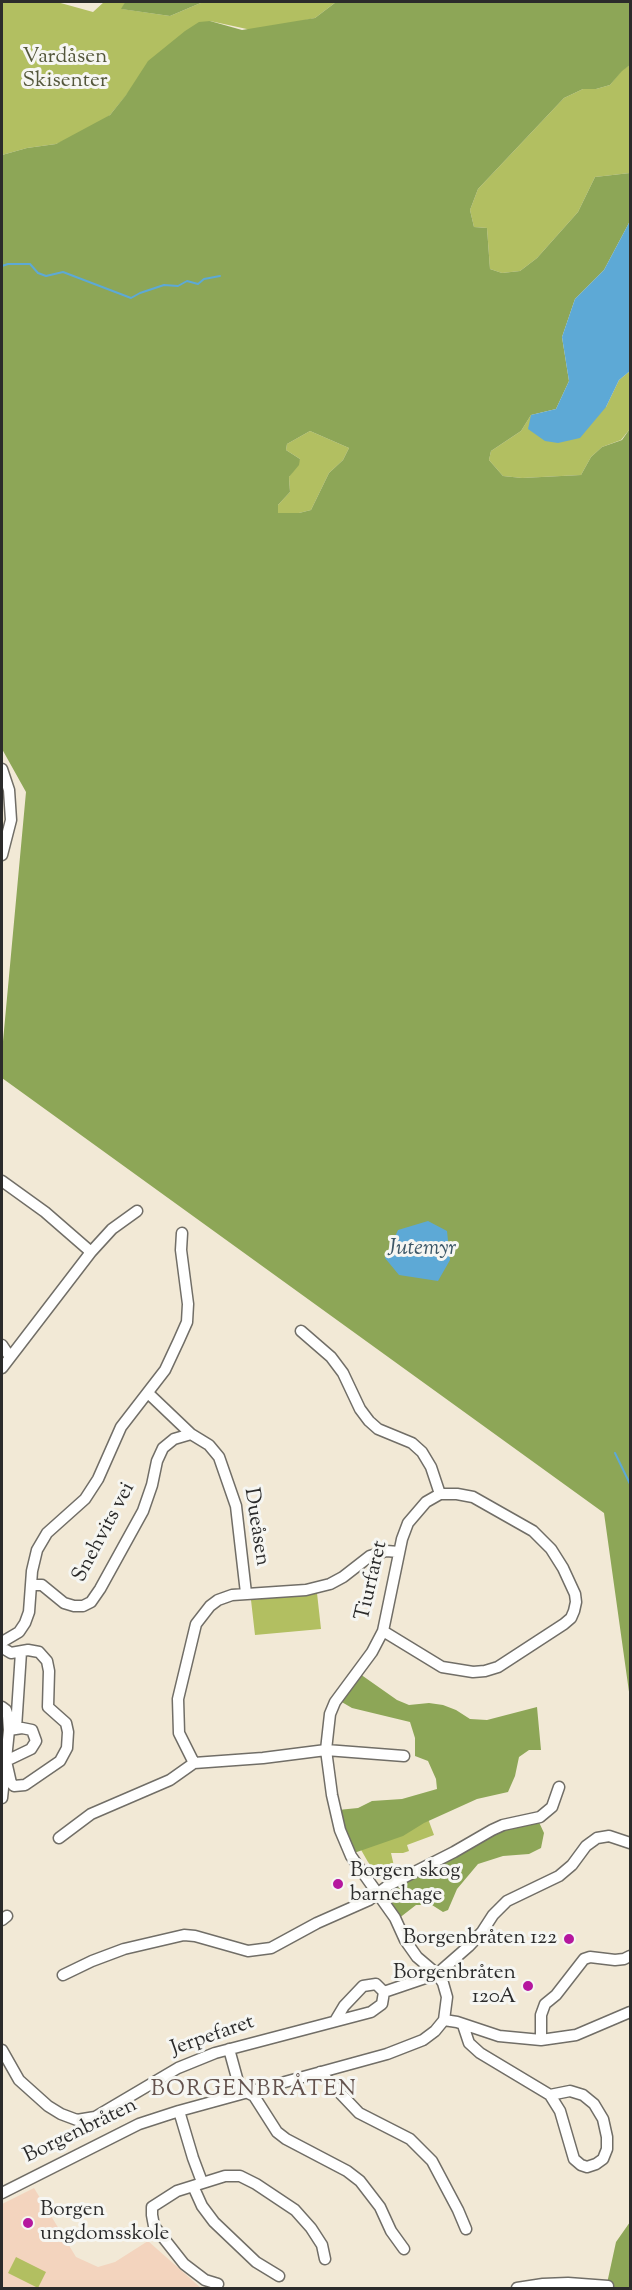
<!DOCTYPE html>
<html>
<head>
<meta charset="utf-8">
<style>
  body { margin:0 }
  #map { position:relative; width:632px; height:2290px; overflow:hidden; background:#f2e9d6; font-family:"Sorts Mill Goudy",serif }
  canvas { display:block }
  .frame { position:absolute; inset:0; border:3px solid #2b2b2b; pointer-events:none }
</style>
</head>
<body>
<div id="map">
<canvas width="632" height="2290"></canvas>
<div class="frame"></div>
</div>
<script>
const g = document.querySelector('canvas').getContext('2d');
g.lineJoin = 'round';
function paint(path, color) { g.fillStyle = color; g.fill(path, 'evenodd'); }
const poly = rows => new Path2D(rows.map(r => 'M' + r).join(''));
function stroke(path, color, width, dash) { g.strokeStyle = color; g.lineWidth = width; g.lineCap = dash ? 'butt' : 'round'; g.setLineDash(dash || []); g.stroke(path); }
function drawText(font, color, halo, rows, align = 'center') {
  g.font = font + ' "Sorts Mill Goudy",serif'; g.lineWidth = 6; g.setLineDash([]); g.textBaseline = 'middle'; g.strokeStyle = halo; g.fillStyle = color; for (const [text, x, y, turn = 0] of rows) {
    g.save(); g.translate(x, y); g.rotate((+turn || 0) * Math.PI / 180); g.textAlign = isNaN(turn) ? turn : align; if (halo) g.strokeText(text, 0, 0); g.fillText(text, 0, 0); g.restore();
  }
}
paint(poly([
  [34,2188,76,2257,98,2267,115,2262,148,2241,201,2288,2,2288,2,2204]
]), '#f3d4be');
paint(poly([
  [2,2,57,2,93,12,104,2,125,2,122,9,170,16,203,2,336,2,315,18,256,31,210,21,137,82,110,115,94,129,56,144,27,148,2,155],
  [630,65,630,173,595,177,578,212,537,258,520,271,502,273,490,269,487,228,474,227,470,210,478,189,564,98,583,89,596,89,610,85,622,70],
  [630,371,629,430,621,440,602,447,591,457,581,475,522,478,503,476,489,460,491,451,521,431,531,415,606,407,619,380],
  [310,431,349,448,343,460,329,473,311,510,299,513,278,513,278,505,290,492,289,477,300,459,286,450,287,444],
  [317,1593,321,1629,255,1635,251,1600],
  [427,1816,434,1835,407,1845,409,1851,403,1853,391,1853,396,1875,383,1881,368,1862,360,1848],
  [16,2257,46,2272,38,2288,8,2273]
]), '#b2bf61');
paint(poly([
  [125,2,203,2,170,16,121,9],
  [336,2,630,2,630,65,622,71,610,85,596,89,583,89,564,98,478,189,470,210,474,227,487,228,490,269,502,273,520,271,537,258,578,212,595,177,630,173,630,221,604,270,575,299,562,337,569,381,556,409,531,415,521,431,491,451,489,460,503,476,522,478,581,475,591,457,602,447,622,440,629,430,630,410,630,1699,604,1513,2,1078,2,1052,26,792,2,749,2,155,27,148,56,144,110,115,126,95,148,61,185,31,199,22,210,21,242,30,315,18],
  [310,431,349,448,343,460,329,473,311,510,299,513,278,513,278,505,290,492,289,477,299,465,300,459,286,450,287,444],
  [360,1674,397,1700,409,1705,429,1703,443,1705,456,1710,470,1719,487,1720,537,1707,541,1750,529,1750,519,1757,515,1776,508,1792,477,1799,424,1823,403,1836,354,1853,338,1810,358,1808,372,1801,402,1799,437,1789,436,1779,428,1761,415,1756,415,1738,410,1722,352,1708,340,1701],
  [538,1820,544,1833,541,1848,529,1854,503,1856,478,1864,457,1889,448,1910,443,1912,432,1905,416,1905,398,1919,384,1896,386,1889,488,1835],
  [630,2222,630,2288,606,2288,616,2242]
]), '#8da657');
paint(poly([
  [630,221,630,371,619,380,606,407,580,438,558,443,545,441,528,429,531,415,556,409,569,381,562,337,575,299,604,270],
  [428,1221,447,1231,450,1260,438,1281,399,1275,385,1258,398,1230]
]), '#5da9d6');
stroke(poly([
  [2,266,8,264,30,264,38,273,46,276,63,272,131,298,140,293,164,285,178,286,187,281,198,284,204,279,220,276],
  [615,1453,630,1484]
]), '#5da9d6', 2);
const minor = poly([
  [2,769,9,790,11,820,2,855],
  [2,1181,45,1212,91,1252],
  [301,1331,331,1357,343,1373,360,1409,369,1421,378,1429,412,1443,422,1452,431,1467,440,1494],
  [2,1345,10,1357],
  [2,1368,91,1252,112,1229,137,1211],
  [148,1393,191,1434,209,1445,219,1457,236,1506,246,1593],
  [32,1585,42,1585,64,1603,74,1606,83,1606,91,1602,100,1589,143,1511,152,1485,157,1461,163,1448,174,1439,191,1434],
  [2,1642,19,1632,25,1623,29,1612,32,1571,37,1550,47,1533,85,1499,98,1479,121,1427,165,1370,179,1340,187,1322,188,1304,181,1250,182,1233],
  [6,1650,11,1653,28,1650,39,1652,47,1661,49,1671,48,1707,66,1723,68,1732,67,1748,60,1761,25,1785,14,1786,11,1783,6,1761],
  [2,1707,6,1710,8,1716,9,1730,2,1798],
  [16,1728,21,1652],
  [6,1761,31,1749,36,1741,32,1730,22,1728,9,1730],
  [194,1763,179,1733,178,1699,196,1624,210,1606,218,1600,232,1595,306,1590,330,1584,343,1577,370,1556,386,1551,399,1552],
  [59,1838,91,1814,170,1780,194,1763,263,1758,326,1750,404,1756],
  [2,1920,7,1916],
  [63,1975,92,1961,124,1949,184,1935,195,1936,248,1951,271,1948,317,1923,369,1900,389,1885,454,1852,492,1830,503,1825,540,1817,552,1807,559,1787],
  [444,2020,457,2022,499,2036,541,2040,576,2035,630,2012],
  [335,2021,344,2006,363,1986,376,1984,384,1992],
  [463,2025,469,2043,480,2053,550,2095,560,2111,574,2159,581,2165,587,2167,596,2164,603,2159,607,2149,607,2137,603,2119,594,2104,583,2095,570,2091,550,2095],
  [541,2040,541,2015,545,2004,556,1995,584,1959,590,1957,615,1960,624,1959,630,1956],
  [229,2049,240,2089,254,2096,277,2132,286,2139,347,2171,360,2181,380,2207,391,2231,404,2249],
  [2,2050,19,2080,48,2106,61,2114,77,2120,95,2117,178,2068,215,2053,371,2012,382,2004,384,1992,437,1974,469,1946,482,1932,493,1915,507,1901,559,1876,572,1865,586,1846,597,1838,609,1836,630,1843],
  [320,2072,359,2113,410,2139,432,2161,458,2210,466,2229],
  [179,2111,193,2158,202,2182],
  [193,2186,202,2206,214,2222,256,2262,279,2276],
  [2,2193,139,2124,179,2111,387,2054,423,2040,435,2031,444,2020,447,1997,443,1983,437,1974,417,1957,405,1940,395,1918,351,1856,340,1830,332,1795,326,1750,330,1714,335,1702,372,1652,383,1631,402,1539,408,1523,426,1502,440,1494,457,1494,473,1497,533,1531,551,1549,563,1568,575,1594,576,1602,574,1611,571,1618,564,1624,498,1667,485,1671,473,1672,442,1667,383,1631],
  [218,2284,205,2280,184,2264,154,2226,152,2215,152,2207,177,2191,225,2176,240,2176,256,2184,295,2210,311,2228,322,2245,325,2259],
  [517,2288,543,2284,568,2283,608,2286]
]);
stroke(minor, '#716e67', 13);
stroke(minor, '#fff', 10);
for (const [x, y, r, color] of [
  [338,1884,6,"#b5179e"],
  [569,1939,6,"#b5179e"],
  [528,1986,6,"#b5179e"],
  [28,2223,6,"#b5179e"]
]) { const dot = new Path2D(); dot.arc(x, y, r, 0, 2 * Math.PI); g.fillStyle = color; g.fill(dot); stroke(dot, '#f6f6f2', 2); }
drawText('21px', '#54573b', '#f6f6f2', [
  ["Vardåsen",65,58],
  ["Skisenter",65,82]
]);
drawText('21px', '#2b2b2b', '#f6f6f2', [
  ["Dueåsen",255,1527,81],
  ["Snehvits vei",105,1533,-62],
  ["Tiurfaret",373,1581,-77],
  ["Jerpefaret",213,2037,-19],
  ["Borgenbråten",81,2132,-26]
]);
drawText('21px', '#2b2b2b', '#f6f6f2', [
  ["Borgen skog",350,1872],
  ["barnehage",350,1896],
  ["Borgenbråten 122",557,1939,"right"],
  ["Borgenbråten",516,1974,"right"],
  ["120A",516,1998,"right"],
  ["Borgen",40,2211],
  ["ungdomsskole",40,2235]
], 'left');
drawText('italic 22px', '#3c5767', '#f6f6f2', [
  ["Jutemyr",422,1250]
]);
g.letterSpacing = '1.5px';
drawText('22px', '#64534e', '#f6f6f2', [
  ["BORGENBRÅTEN",254,2091]
]);
g.letterSpacing = '0px';
</script>
</body>
</html>
